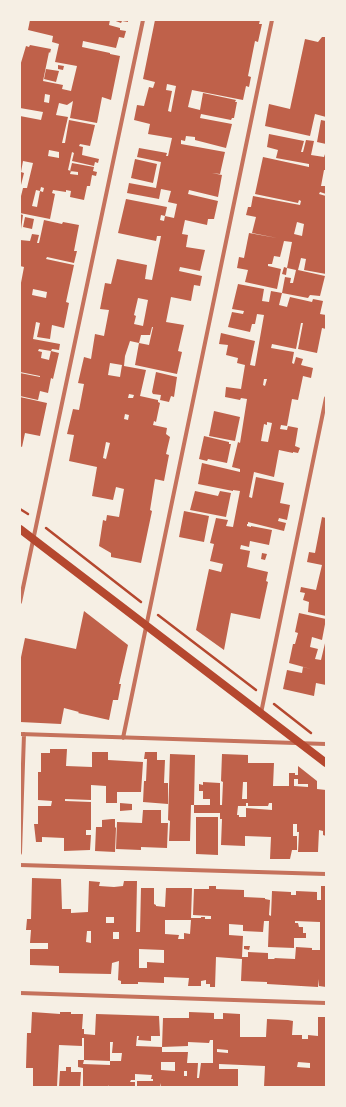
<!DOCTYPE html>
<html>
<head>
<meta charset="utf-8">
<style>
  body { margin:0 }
  #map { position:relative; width:346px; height:1107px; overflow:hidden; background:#f6efe4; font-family:"Fira Sans Condensed",sans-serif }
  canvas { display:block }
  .frame { position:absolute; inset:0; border:21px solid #f6efe4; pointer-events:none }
</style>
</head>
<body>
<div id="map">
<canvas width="346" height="1107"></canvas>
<div class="frame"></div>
</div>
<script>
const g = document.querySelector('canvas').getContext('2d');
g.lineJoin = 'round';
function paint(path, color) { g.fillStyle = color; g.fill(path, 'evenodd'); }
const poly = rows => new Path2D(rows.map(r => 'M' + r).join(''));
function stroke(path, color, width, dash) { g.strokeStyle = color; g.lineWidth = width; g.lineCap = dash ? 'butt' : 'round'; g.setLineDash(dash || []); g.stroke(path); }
paint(poly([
  [30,20,110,20,109,25,120,28,120,30,126,31,124,38,119,37,116,48,83,41,82,47,110,53,110,54,120,56,111,100,102,97,97,123,70,118,73,101,67,105,59,103,56,115,68,117,62,143,65,143,69,120,95,125,90,146,80,144,79,146,83,147,82,155,99,159,98,163,95,162,94,166,72,161,74,153,72,152,68,170,71,171,70,174,78,175,78,172,70,171,72,163,94,167,93,171,97,172,96,176,92,175,90,186,87,186,84,200,70,197,71,191,66,190,66,192,53,190,52,193,55,194,50,219,20,213,20,200,23,188,27,188,33,163,23,161,21,172,24,173,20,189,20,116,41,120,43,112,20,108,20,66,26,46,29,47,30,45,51,49,50,53,49,52,43,81,63,85,62,89,71,91,77,66,55,62,59,44,52,42,53,36,28,30],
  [45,94,50,95,49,103,44,102],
  [49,150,59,152,59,158,48,156],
  [41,187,44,188,43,192,40,191,37,207,32,206,36,190,40,191],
  [113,20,128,20,128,22,122,21,121,23],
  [155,20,260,20,259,24,262,24,258,42,255,41,248,76,251,77,249,87,246,86,243,100,192,90,188,107,200,110,203,93,236,100,235,102,237,102,234,118,232,118,231,120,201,114,200,118,232,124,226,148,195,140,195,137,186,136,185,141,181,140,181,144,225,152,220,174,212,173,222,175,218,197,189,190,188,194,218,201,214,219,208,219,207,225,185,220,182,234,188,235,186,247,205,250,200,271,180,267,179,271,202,276,200,286,194,285,191,301,171,297,166,322,184,325,178,351,182,352,177,374,135,365,139,343,149,345,153,327,152,327,150,335,141,335,139,343,130,341,125,356,124,366,146,370,140,396,158,400,158,402,160,403,156,422,154,421,153,425,167,428,166,434,170,437,166,454,169,455,164,481,155,479,150,510,152,511,141,563,111,557,111,553,99,546,103,520,106,521,107,515,119,517,124,489,116,487,113,500,92,496,97,467,69,461,74,435,67,434,73,409,79,410,84,384,78,383,84,357,91,359,95,334,104,336,109,310,100,309,105,283,111,284,117,259,147,265,145,279,152,280,161,236,157,236,156,241,118,233,126,199,167,207,165,216,161,215,160,220,164,221,165,216,174,218,177,204,168,202,171,191,161,189,159,199,127,193,129,183,156,188,161,162,137,157,139,148,167,153,166,156,168,156,172,138,148,134,150,124,134,120,137,105,144,106,149,87,153,88,155,82,143,79],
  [167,84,176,86,171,112,168,111,172,91,166,90],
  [138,298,148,300,143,326,134,324,136,316,134,315],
  [110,363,122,365,120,377,108,375],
  [129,394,134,395,133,398,128,398],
  [125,414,129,415,128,420,124,419],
  [106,442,110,443,106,459,103,458],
  [322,37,326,37,326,117,315,114,310,136,265,126,269,104,290,109,305,39,318,42],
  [58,65,64,66,63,70,58,69],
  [46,69,59,71,56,82,44,79],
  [321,120,326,121,326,144,317,142],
  [269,134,304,141,301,152,303,152,306,140,314,141,311,155,324,157,326,151,326,170,324,170,321,186,326,186,326,194,320,192,319,194,326,196,326,274,304,270,306,259,301,258,298,270,325,276,320,296,310,295,308,298,282,293,285,277,291,278,290,283,293,283,296,270,287,268,292,242,284,241,280,257,274,256,272,264,268,264,268,266,281,269,277,289,245,282,248,270,237,268,239,257,244,258,249,233,277,238,252,233,256,217,246,215,248,207,251,207,253,196,300,205,301,201,299,200,298,203,255,194,263,157,309,167,309,164,276,158,278,150,267,147],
  [297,222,304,224,302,236,294,234],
  [135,159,157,164,153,183,131,178],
  [20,214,23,215,21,229,20,229],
  [25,217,34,219,32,229,23,227],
  [44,220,62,224,63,222,79,225,74,251,77,251,74,263,47,257,46,259,74,265,66,302,69,303,64,328,52,325,50,339,37,337,40,323,36,322,33,339,60,344,59,350,52,349,51,351,59,353,53,379,51,378,48,393,40,391,38,400,20,396,20,373,40,377,40,376,20,372,20,288,24,267,20,266,20,240,30,241,32,234,39,235,37,243,39,243],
  [33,289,47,292,46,298,32,295],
  [39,349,51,351,49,360,41,358,42,352,38,351],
  [284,267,287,268,286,275,282,274],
  [238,284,264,289,262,301,269,302,271,291,282,293,279,305,287,307,290,297,312,302,313,299,323,301,320,314,326,315,326,329,322,328,317,353,298,349,303,323,301,323,296,349,272,344,271,348,294,352,292,363,294,364,296,357,303,359,301,365,313,368,311,378,303,376,298,400,292,399,287,426,281,425,280,429,287,430,288,426,298,428,295,446,300,448,298,453,293,452,293,453,279,450,274,477,254,472,249,497,252,498,256,477,284,483,280,503,290,505,287,520,279,518,278,521,286,523,284,531,248,522,248,524,247,524,247,526,251,527,251,526,272,530,269,545,250,541,249,547,241,545,240,549,250,551,247,567,268,572,266,581,268,582,260,619,231,613,224,650,196,630,209,569,221,572,223,564,210,561,214,544,210,543,216,518,228,520,226,526,233,527,240,491,233,490,233,491,198,484,202,463,240,472,240,469,232,467,238,442,240,443,247,399,241,398,240,400,225,397,226,387,241,389,245,365,237,363,238,358,226,355,228,345,219,344,221,333,255,341,250,365,255,366,264,315,257,314,255,324,252,324,250,332,228,327,232,312,243,314,244,311,232,309],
  [264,379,267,379,265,386,263,385],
  [267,422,272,423,268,442,261,441,264,424,267,425],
  [156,372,177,377,174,397,171,396,169,402,160,400,161,395,153,394,152,392],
  [20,397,47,403,40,436,25,433,22,447,20,446],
  [214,411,240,417,235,441,209,436],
  [204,436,229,442,229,444,231,444,227,463,208,459,207,461,199,459],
  [195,491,218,496,220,491,231,493,226,517,190,510],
  [184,511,209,516,204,542,179,537],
  [322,517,326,518,326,616,308,612,309,602,303,600,305,593,300,592,301,587,316,590,322,565,307,562,309,552,315,553],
  [262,553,267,554,265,560,261,559],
  [84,611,128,645,119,684,121,684,118,700,113,700,109,720,78,713,79,712,64,708,61,724,20,722,20,662,25,638,76,649],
  [299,613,326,619,322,640,312,637,310,647,318,649,315,659,321,660,326,639,326,685,316,683,314,696,283,689,287,670,302,673,303,667,311,669,289,663,293,644,295,644,298,633,295,632],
  [50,749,67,749,66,766,92,767,92,752,108,752,108,760,143,762,141,792,117,792,117,803,106,803,106,786,91,785,91,800,65,799,65,801,91,802,91,830,86,830,86,835,91,835,90,850,64,851,64,838,42,837,42,842,36,842,34,824,38,824,38,806,51,806,52,801,38,800,38,772,41,772,41,753,50,753],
  [145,752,157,752,157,760,165,760,164,783,156,783,168,783,168,804,143,802,144,781,146,781,147,759,144,759],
  [170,754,195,755,194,805,210,805,210,799,203,799,203,791,199,791,199,784,203,785,203,782,220,783,220,805,222,805,223,782,221,781,222,754,248,755,248,763,274,763,273,786,289,786,289,773,295,773,295,775,298,775,298,766,317,781,317,789,326,790,326,836,323,835,323,831,319,830,318,852,298,852,299,832,297,832,297,824,293,824,293,836,297,836,297,850,292,850,290,859,270,859,271,837,245,836,245,846,221,845,222,819,220,819,220,813,194,813,194,805,191,805,190,841,169,841,170,821,168,820],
  [294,779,298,779,298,784,308,784,308,787,294,786],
  [243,782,247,782,247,799,242,799],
  [246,803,248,803,248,806,268,806,269,803,272,803,272,810,246,808,246,817,239,817,239,815,237,815,238,806,246,806],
  [120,803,132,804,132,810,120,811],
  [143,810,161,810,161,823,168,823,167,848,141,847,141,850,116,849,117,822,142,823],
  [196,817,218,817,218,855,196,854],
  [112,819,115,819,115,827,116,828,115,852,95,851,96,827,102,827,102,820],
  [32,878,61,879,62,909,71,909,71,913,88,912,89,881,100,882,99,886,114,887,123,886,124,881,137,881,136,932,140,932,141,888,154,888,154,904,156,905,156,906,165,907,166,888,192,888,191,918,201,918,201,917,205,917,205,919,211,919,211,916,193,915,194,889,209,889,209,886,216,886,216,889,244,890,244,897,265,898,265,899,270,900,269,915,271,916,272,891,291,892,291,895,296,895,296,891,317,892,317,900,321,900,321,886,326,886,326,987,319,986,319,979,318,987,267,984,267,982,241,981,242,959,216,957,215,987,210,987,210,984,206,984,206,980,201,981,201,986,188,986,189,978,164,977,164,983,138,982,138,984,121,984,121,981,118,980,119,961,112,963,111,974,59,973,59,966,30,965,30,949,48,949,48,943,30,943,31,930,26,930,27,919,31,919],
  [106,917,114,917,114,923,106,923],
  [165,920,191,920,190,934,184,933,184,939,178,939,179,935,165,934],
  [264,921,269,921,268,947,294,948,294,938,306,938,306,933,303,933,303,927,299,927,298,923,295,923,295,921,320,922,320,950,312,950,312,948,296,947,295,959,274,958,275,959,268,959,268,953,248,952,248,957,242,957,243,936,229,935,229,924,243,925,243,931,263,932],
  [87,931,91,931,91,943,86,942],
  [113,932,119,932,119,939,113,939],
  [139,949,164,950,164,963,147,962,147,968,139,968],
  [244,946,250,946,249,950,244,949],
  [32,1012,60,1014,60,1012,71,1012,71,1014,83,1014,82,1029,84,1029,84,1034,95,1035,96,1014,159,1016,160,1036,151,1036,151,1041,138,1040,139,1036,137,1036,136,1046,162,1047,162,1052,188,1052,187,1063,198,1063,197,1078,199,1078,201,1063,213,1063,213,1040,210,1040,209,1043,188,1042,188,1046,162,1047,163,1018,189,1018,189,1012,214,1013,214,1019,223,1019,223,1013,240,1014,240,1037,266,1037,267,1019,288,1020,293,1021,292,1035,302,1035,302,1039,308,1039,308,1035,318,1036,318,1017,326,1017,326,1087,264,1087,265,1066,219,1064,219,1069,238,1069,238,1087,161,1087,160,1083,160,1087,137,1087,137,1081,153,1081,153,1079,151,1079,152,1075,135,1074,135,1080,131,1080,130,1082,135,1082,135,1087,109,1087,108,1085,108,1087,83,1087,83,1068,78,1067,78,1060,84,1060,83,1064,110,1065,110,1061,121,1061,122,1053,112,1053,113,1042,110,1042,110,1061,84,1060,84,1038,82,1038,82,1046,59,1045,57,1087,33,1087,33,1068,26,1068,27,1033,31,1033],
  [217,1049,228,1050,228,1053,217,1052],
  [161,1062,175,1062,175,1071,161,1070],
  [298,1062,310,1063,310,1068,297,1067],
  [184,1071,187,1071,187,1076,184,1076],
  [66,1067,71,1067,71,1072,81,1072,80,1087,59,1087,60,1071,66,1071]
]), '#bf614a');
stroke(poly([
  [20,509,28,514],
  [46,528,141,602],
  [158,615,256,690],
  [274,704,311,733]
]), '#b5482f', 2.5);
stroke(poly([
  [20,602,143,20],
  [261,713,326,398],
  [20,734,326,744],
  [123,738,272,20],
  [20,853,24,734],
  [20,865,326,874],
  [20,993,326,1003]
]), '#c5725c', 4);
stroke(poly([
  [20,529,326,763]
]), '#b5482f', 8);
</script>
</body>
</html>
